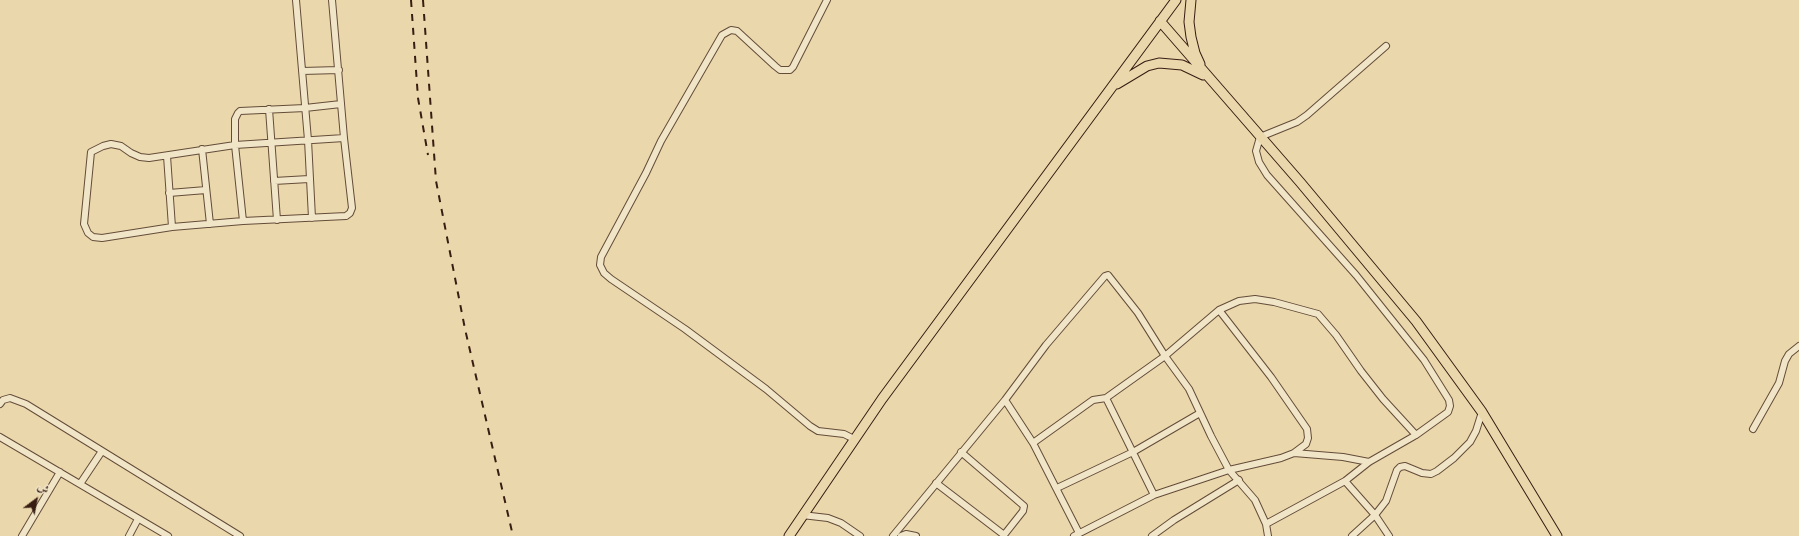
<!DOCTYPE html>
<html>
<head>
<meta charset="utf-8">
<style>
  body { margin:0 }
  #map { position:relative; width:1799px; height:536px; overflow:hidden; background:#ead7ab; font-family:"Old Standard TT",Amiri,serif }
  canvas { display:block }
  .north { position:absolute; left:16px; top:480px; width:40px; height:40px; -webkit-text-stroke:3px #f1e5c8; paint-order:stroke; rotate:32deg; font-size:11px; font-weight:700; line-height:16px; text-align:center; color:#381d13 }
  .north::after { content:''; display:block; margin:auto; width:14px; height:18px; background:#381d13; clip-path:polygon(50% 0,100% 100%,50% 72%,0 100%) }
</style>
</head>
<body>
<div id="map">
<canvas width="1799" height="536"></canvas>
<div class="north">ش</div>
</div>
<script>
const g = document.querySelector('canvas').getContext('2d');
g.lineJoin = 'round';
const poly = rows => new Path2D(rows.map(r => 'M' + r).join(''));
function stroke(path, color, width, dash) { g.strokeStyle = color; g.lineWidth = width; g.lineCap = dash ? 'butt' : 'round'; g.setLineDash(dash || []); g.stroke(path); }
const minor = poly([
  [296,0,308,140,312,218],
  [332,0,344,138,352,208,350,213,346,216,243,221,172,227,102,238,93,237,88,233,84,224,91,152,103,146,111,144,121,146,131,153,140,157,149,158,235,145,344,138],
  [827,0,793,67,790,70,780,70,775,66,737,31,731,30,722,35,661,141,646,173,601,257,600,265,604,273,611,279,685,329,766,389,810,426,818,431,844,434,854,439],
  [302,71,339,70],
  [269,109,277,220],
  [202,149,210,224],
  [167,156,172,227],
  [274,181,309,179],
  [169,193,206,190],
  [243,221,235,145,235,119,238,113,240,111,305,108,341,104],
  [1219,310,1271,377,1307,429,1308,438,1306,444,1294,453],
  [1106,398,1154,495],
  [1005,400,1033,443,1079,533],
  [0,404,3,400,10,398,26,404,240,536],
  [1753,429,1779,383,1785,361,1789,354,1799,346],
  [0,437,168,536],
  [1033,443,1093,400,1106,398,1165,356,1219,310,1239,301,1255,299,1274,302,1318,314,1336,335,1361,371,1383,399,1416,435],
  [1345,481,1375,515,1389,536],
  [936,483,1004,535,1023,511,1024,506,961,452],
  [80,484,102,451],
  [1057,488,1133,452,1200,413],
  [802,515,828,518,841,523,860,536],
  [1266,524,1345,481,1369,462,1416,435,1448,412,1450,406,1449,400,1424,360,1356,275,1267,175,1259,162,1256,151,1260,137,1297,122,1307,115,1386,46],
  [22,536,60,472],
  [129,536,138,519],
  [893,536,1005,400,1046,345,1105,276,1108,275,1138,313,1165,356,1189,389,1211,436,1229,470,1255,500,1266,524,1268,536],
  [901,536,906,534,916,536],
  [1074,536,1154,495,1229,470,1281,458,1294,453,1343,457,1369,462],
  [1152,536,1174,520,1239,480],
  [1352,536,1375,515,1386,501,1397,470,1400,467,1405,466,1422,473,1431,474,1437,471,1454,458,1470,442,1476,431,1482,412]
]);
const primary = poly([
  [1191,0,1189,22,1191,37,1195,53,1200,64],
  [1160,21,1300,182,1416,321,1482,412,1557,536],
  [1117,84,1147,66,1159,63,1182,65,1203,75],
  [789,536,882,399,1176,0]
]);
stroke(minor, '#644c39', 8);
stroke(primary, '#381d13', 11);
stroke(minor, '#f1e5c8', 6);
stroke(primary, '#ead7ab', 9);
stroke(poly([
  [411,0,418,98,428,155],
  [423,0,436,181,465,329,513,536]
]), '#381d13', 2, [7, 7]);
</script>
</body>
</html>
